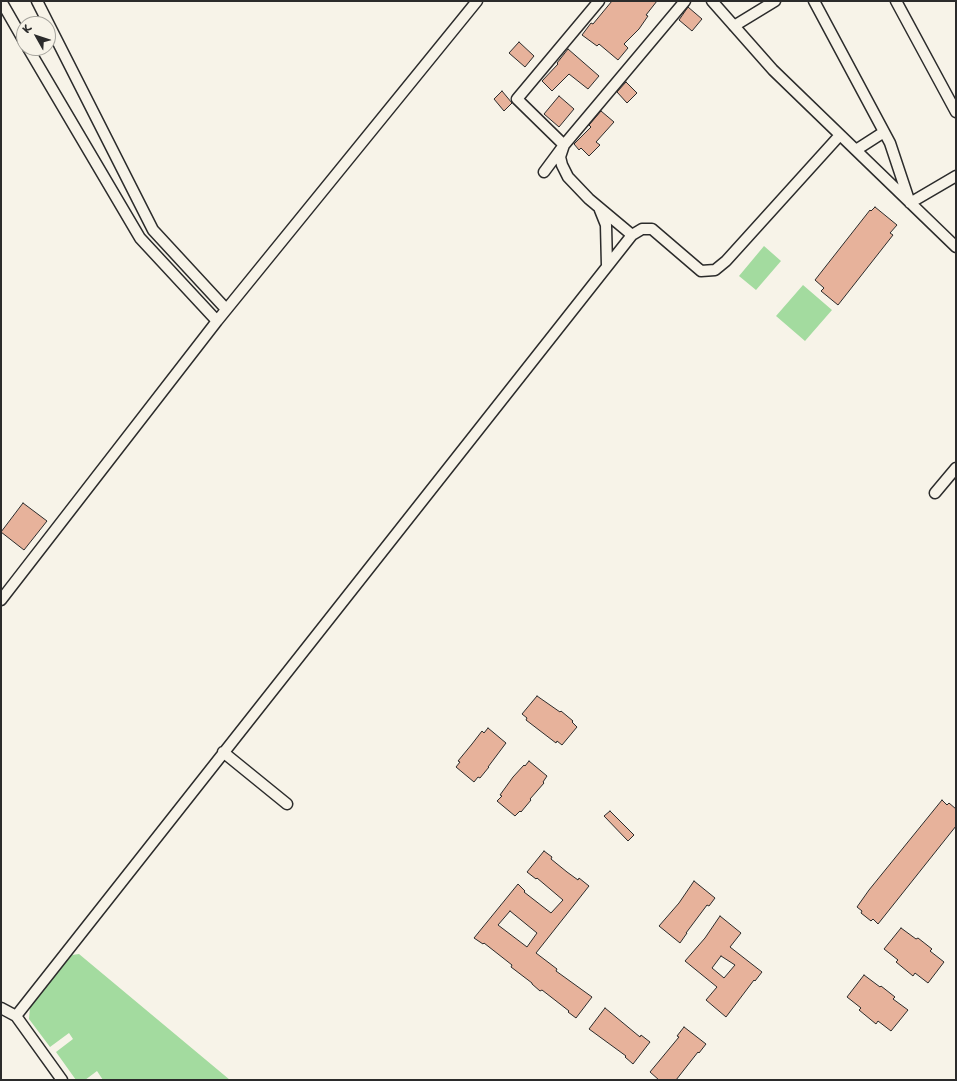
<!DOCTYPE html>
<html>
<head>
<meta charset="utf-8">
<style>
  body { margin:0 }
  #map { position:relative; width:957px; height:1081px; overflow:hidden; background:#f7f3e8; font-family:"Shantell Sans",sans-serif }
  canvas { display:block }
  .frame { position:absolute; inset:0; border:2px solid #2b2b2b; pointer-events:none }
  .north { position:absolute; left:16px; top:16px; width:40px; height:40px; box-sizing:border-box; background:#f7f3e8; border:1px solid #a5a39c; border-radius:50%; rotate:309deg; font-size:11px; font-weight:700; line-height:16px; text-align:center; color:#2b2b2b }
  .north::after { content:''; display:block; margin:auto; width:14px; height:18px; background:#2b2b2b; clip-path:polygon(50% 0,100% 100%,50% 72%,0 100%) }
</style>
</head>
<body>
<div id="map">
<canvas width="957" height="1081"></canvas>
<div class="frame"></div>
<div class="north">K</div>
</div>
<script>
const g = document.querySelector('canvas').getContext('2d');
g.lineJoin = 'round';
function paint(path, color) { g.fillStyle = color; g.fill(path, 'evenodd'); }
const poly = rows => new Path2D(rows.map(r => 'M' + r).join(''));
function stroke(path, color, width, dash) { g.strokeStyle = color; g.lineWidth = width; g.lineCap = dash ? 'butt' : 'round'; g.setLineDash(dash || []); g.stroke(path); }
paint(poly([
  [764,246,781,261,756,290,739,276],
  [803,285,832,310,805,341,776,316],
  [79,954,230,1080,103,1080,97,1071,85,1080,76,1080,56,1052,73,1039,69,1033,50,1047,29,1019,30,1007,72,955]
]), '#a3db9f');
const building = poly([
  [612,1,657,1,646,15,648,16,639,29,624,44,628,48,618,60,599,44,597,46,582,35,591,23,593,24,612,1],
  [688,7,702,19,692,31,679,20,688,7],
  [519,42,534,56,525,67,509,53,519,42],
  [568,49,599,76,588,89,569,74,552,91,542,81,558,64,557,63,568,49],
  [626,82,637,93,627,103,617,92,626,82],
  [502,91,512,103,504,111,494,99,502,91],
  [559,96,574,109,559,127,544,114,559,96],
  [601,111,614,122,596,142,600,145,589,156,581,148,579,150,574,144,591,127,589,125,601,111],
  [875,207,897,225,890,233,893,235,838,305,821,291,824,288,815,280,870,210,871,211,875,207],
  [23,503,47,521,24,550,1,532,23,503],
  [537,696,560,712,561,711,573,721,572,722,577,727,562,745,557,741,556,743,539,730,526,720,527,718,522,714,537,696],
  [488,728,506,743,488,767,489,767,480,778,478,777,474,782,456,767,460,762,458,761,472,744,482,731,484,733,488,728],
  [529,761,547,776,543,782,544,783,530,799,531,800,521,812,520,811,515,816,497,801,502,796,500,795,513,777,524,765,525,766,529,761],
  [942,800,947,805,949,803,956,809,956,826,878,924,873,919,871,921,861,913,862,911,857,907,869,890,942,800],
  [610,811,634,835,628,841,604,816,610,811],
  [544,851,552,857,551,859,567,872,578,880,579,878,589,886,536,953,557,969,556,971,592,997,576,1018,568,1012,569,1011,542,990,540,991,532,984,532,983,511,967,512,965,484,943,483,944,474,938,518,884,525,891,524,892,551,913,563,900,537,878,536,879,527,872,544,851],
  [510,911,537,933,527,947,498,925,510,911],
  [694,881,715,898,709,906,707,905,686,933,687,933,680,943,659,926,679,903,694,881],
  [720,916,741,933,730,947,762,972,755,981,754,980,726,1017,706,1000,717,987,685,961,705,938,720,916],
  [721,956,735,965,724,978,712,968,721,956],
  [901,928,916,939,918,938,932,949,930,951,944,962,928,983,915,973,913,976,896,962,898,960,884,949,901,928],
  [864,975,880,987,881,986,895,997,893,999,908,1010,891,1031,878,1021,876,1024,859,1010,861,1008,847,997,864,975],
  [605,1008,640,1037,641,1035,650,1042,633,1064,625,1057,626,1056,589,1029,605,1008],
  [684,1027,706,1044,699,1053,698,1052,676,1080,659,1080,650,1072,679,1037,677,1036,684,1027]
]);
paint(building, '#e7b29b');
stroke(building, '#2b2b2b', 1);
const minor = poly([
  [1,1,24,41],
  [37,1,153,230,226,309],
  [599,1,517,99,564,145,560,157,562,165,568,177,589,199,632,235],
  [712,1,773,70,956,247],
  [814,1,890,143,910,203,956,176],
  [896,1,956,112],
  [734,26,775,1],
  [28,48,140,238,217,321],
  [856,150,884,132],
  [544,172,564,145,685,1],
  [600,210,606,225,607,266],
  [935,493,956,468],
  [1,600,217,321,477,1],
  [223,752,287,804],
  [1,1008,16,1016],
  [62,1080,16,1016,632,235,642,229,652,229,701,271,715,270,726,261,840,135]
]);
stroke(minor, '#2b2b2b', 13);
stroke(minor, '#f7f3e8', 10);
</script>
</body>
</html>
